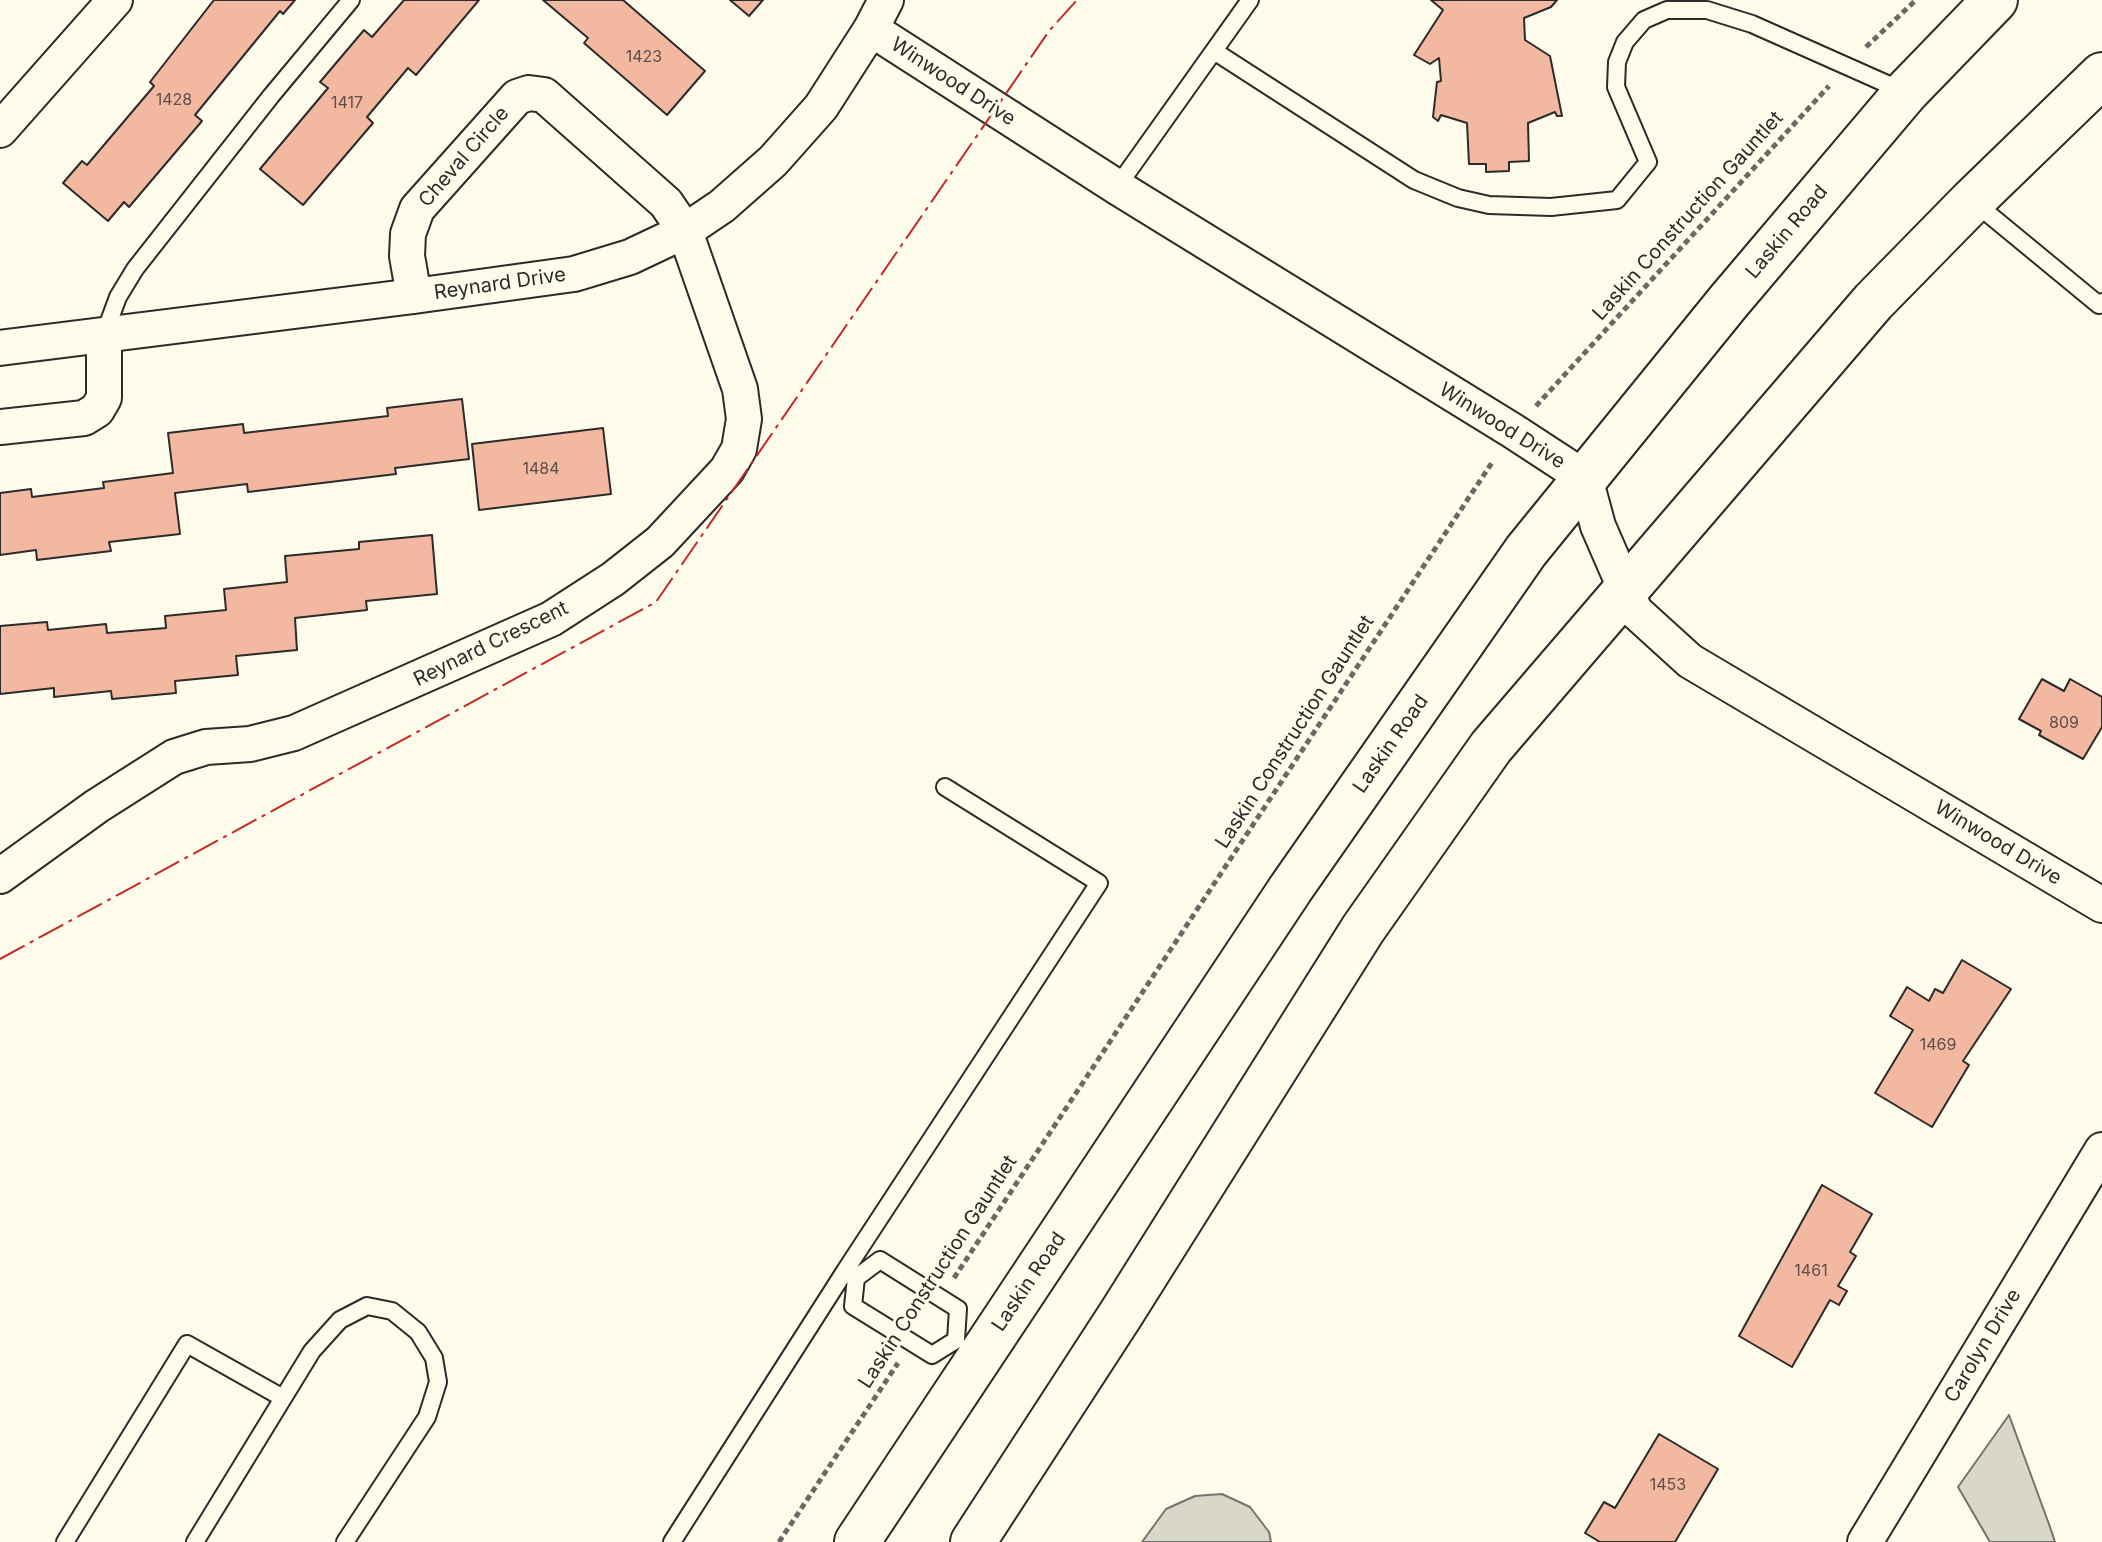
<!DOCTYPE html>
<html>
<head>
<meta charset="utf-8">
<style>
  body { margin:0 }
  canvas { display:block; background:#fdfbea }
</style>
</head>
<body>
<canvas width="2102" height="1542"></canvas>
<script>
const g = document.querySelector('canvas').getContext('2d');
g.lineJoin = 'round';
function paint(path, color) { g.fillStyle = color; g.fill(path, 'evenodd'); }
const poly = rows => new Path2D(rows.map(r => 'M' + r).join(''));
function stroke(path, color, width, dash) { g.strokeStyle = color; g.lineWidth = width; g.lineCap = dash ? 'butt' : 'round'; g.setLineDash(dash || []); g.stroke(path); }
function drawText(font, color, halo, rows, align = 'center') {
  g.font = font + ' Inter,sans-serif'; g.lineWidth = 6; g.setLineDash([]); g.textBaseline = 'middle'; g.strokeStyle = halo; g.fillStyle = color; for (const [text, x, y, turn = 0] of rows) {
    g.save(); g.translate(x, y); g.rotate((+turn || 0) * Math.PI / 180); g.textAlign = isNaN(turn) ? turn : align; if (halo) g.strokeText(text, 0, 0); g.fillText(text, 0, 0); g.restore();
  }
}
const water = poly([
  [2009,1415,2050,1527,2055,1542,1990,1542,1958,1487,2009,1415],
  [1222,1494,1250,1507,1269,1532,1271,1542,1142,1542,1166,1509,1195,1496,1222,1494]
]);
paint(water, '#d8d7c9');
stroke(water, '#74746e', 2);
const building = poly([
  [214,0,295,0,283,14,280,11,195,115,202,121,129,207,124,202,108,221,63,183,82,161,87,165,154,86,150,82,214,0],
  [404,0,479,0,416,75,408,68,367,117,373,123,303,205,260,169,328,88,320,82,364,30,372,37,404,0],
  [543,0,623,0,705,71,667,115,584,43,588,38,543,0],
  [730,0,763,0,749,16,730,0],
  [1431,0,1557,0,1551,7,1524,18,1525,40,1550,56,1562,116,1557,116,1555,112,1528,123,1529,161,1509,162,1509,171,1486,172,1486,164,1469,164,1467,123,1441,115,1438,121,1433,117,1437,82,1441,81,1439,58,1430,64,1414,55,1443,10,1431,0],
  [462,399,469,459,395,468,396,474,248,492,247,484,175,493,180,534,109,542,111,551,37,560,36,550,0,555,0,493,31,489,32,497,104,488,103,482,173,473,168,433,243,424,244,433,388,416,387,408,462,399],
  [603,428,611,494,479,510,472,444,603,428],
  [432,535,437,594,366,601,367,610,295,618,297,650,236,656,238,675,175,681,176,693,112,699,111,691,54,697,54,688,0,694,0,626,47,622,48,630,106,624,107,633,166,628,165,616,226,610,224,589,287,582,285,556,359,549,359,542,432,535],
  [2042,679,2064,691,2070,679,2102,697,2102,727,2083,759,2039,735,2041,731,2019,719,2042,679],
  [1962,960,2011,989,1963,1061,1969,1065,1932,1127,1875,1093,1913,1030,1890,1016,1907,987,1929,1001,1935,989,1943,993,1962,960],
  [1822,1185,1872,1214,1850,1252,1856,1256,1838,1286,1847,1291,1839,1305,1830,1300,1792,1367,1739,1336,1822,1185],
  [1659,1434,1718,1469,1675,1542,1600,1542,1585,1533,1604,1502,1615,1508,1659,1434]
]);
paint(building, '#f2b8a0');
stroke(building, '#2b2b2b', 2);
const lane = poly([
  [1214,51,1414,180,1458,198,1489,205,1551,207,1617,200,1648,162,1616,87,1617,62,1625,42,1644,20,1667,10,1707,10,1752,24,1905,92],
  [1117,187,1250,0],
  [1974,202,2099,305,2102,302],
  [104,335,118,297,135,269,271,96,351,0],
  [880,1260,958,1309,956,1340,932,1355,853,1306,856,1278,880,1260],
  [856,1278,845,1271,1099,883,945,787],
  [65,1542,187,1344,283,1398],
  [195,1542,312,1351,340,1320,367,1306,392,1311,418,1332,434,1358,438,1382,427,1417,345,1542],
  [672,1542,845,1271]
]);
const street = poly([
  [871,29,1117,187,1513,431,1585,478,1598,526,1635,611,1690,661,2102,905],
  [0,130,115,0],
  [0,348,414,296,574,274,630,257,685,231,722,206,773,161,821,107,871,29,886,0],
  [0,427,84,418,97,410,104,398,104,335],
  [0,876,97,806,174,757,206,747,250,744,294,733,551,619,613,579,660,542,727,470,739,449,744,419,740,389,685,231,666,203,544,95,529,93,517,97,417,209,408,234,407,256,414,296],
  [1865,1542,2102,1150]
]);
const primary = poly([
  [857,1542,1291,888,1526,551,1729,301,1906,92,1995,0],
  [973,1542,1121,1314,1363,929,1491,747,1873,302,1972,201,2102,75]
]);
stroke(lane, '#2b2b2b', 20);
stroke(street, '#2b2b2b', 38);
stroke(primary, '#2b2b2b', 48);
stroke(poly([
  [1866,47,1916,0],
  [1536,406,1829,86],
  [954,1278,1493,461],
  [779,1542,898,1363]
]), '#6a6964', 5, [6, 4]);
stroke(lane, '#fdfbea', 16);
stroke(street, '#fdfbea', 34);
stroke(primary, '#fdfbea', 44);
stroke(poly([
  [0,959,656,602,1049,31,1077,0]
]), '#c62828', 2, [28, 6, 4, 6]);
drawText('16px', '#5d4e48', null, [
  ["1423",644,57],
  ["1428",174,100],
  ["1417",347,103],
  ["1484",541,469],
  ["809",2064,723],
  ["1469",1938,1045],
  ["1461",1811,1271],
  ["1453",1668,1485]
]);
drawText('20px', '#2b2b2b', '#fdfbea', [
  ["Winwood Drive",953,82,33],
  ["Cheval Circle",464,157,-49],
  ["Laskin Construction Gauntlet",1688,216,-48],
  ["Laskin Road",1787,232,-50],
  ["Reynard Drive",500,284,-8],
  ["Winwood Drive",1502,426,32],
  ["Reynard Crescent",491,644,-26],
  ["Laskin Construction Gauntlet",1295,732,-57],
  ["Laskin Road",1391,744,-55],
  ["Winwood Drive",1998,843,31],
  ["Laskin Construction Gauntlet",938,1272,-57],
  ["Laskin Road",1029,1282,-56],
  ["Carolyn Drive",1983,1346,-59]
]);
</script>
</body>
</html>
